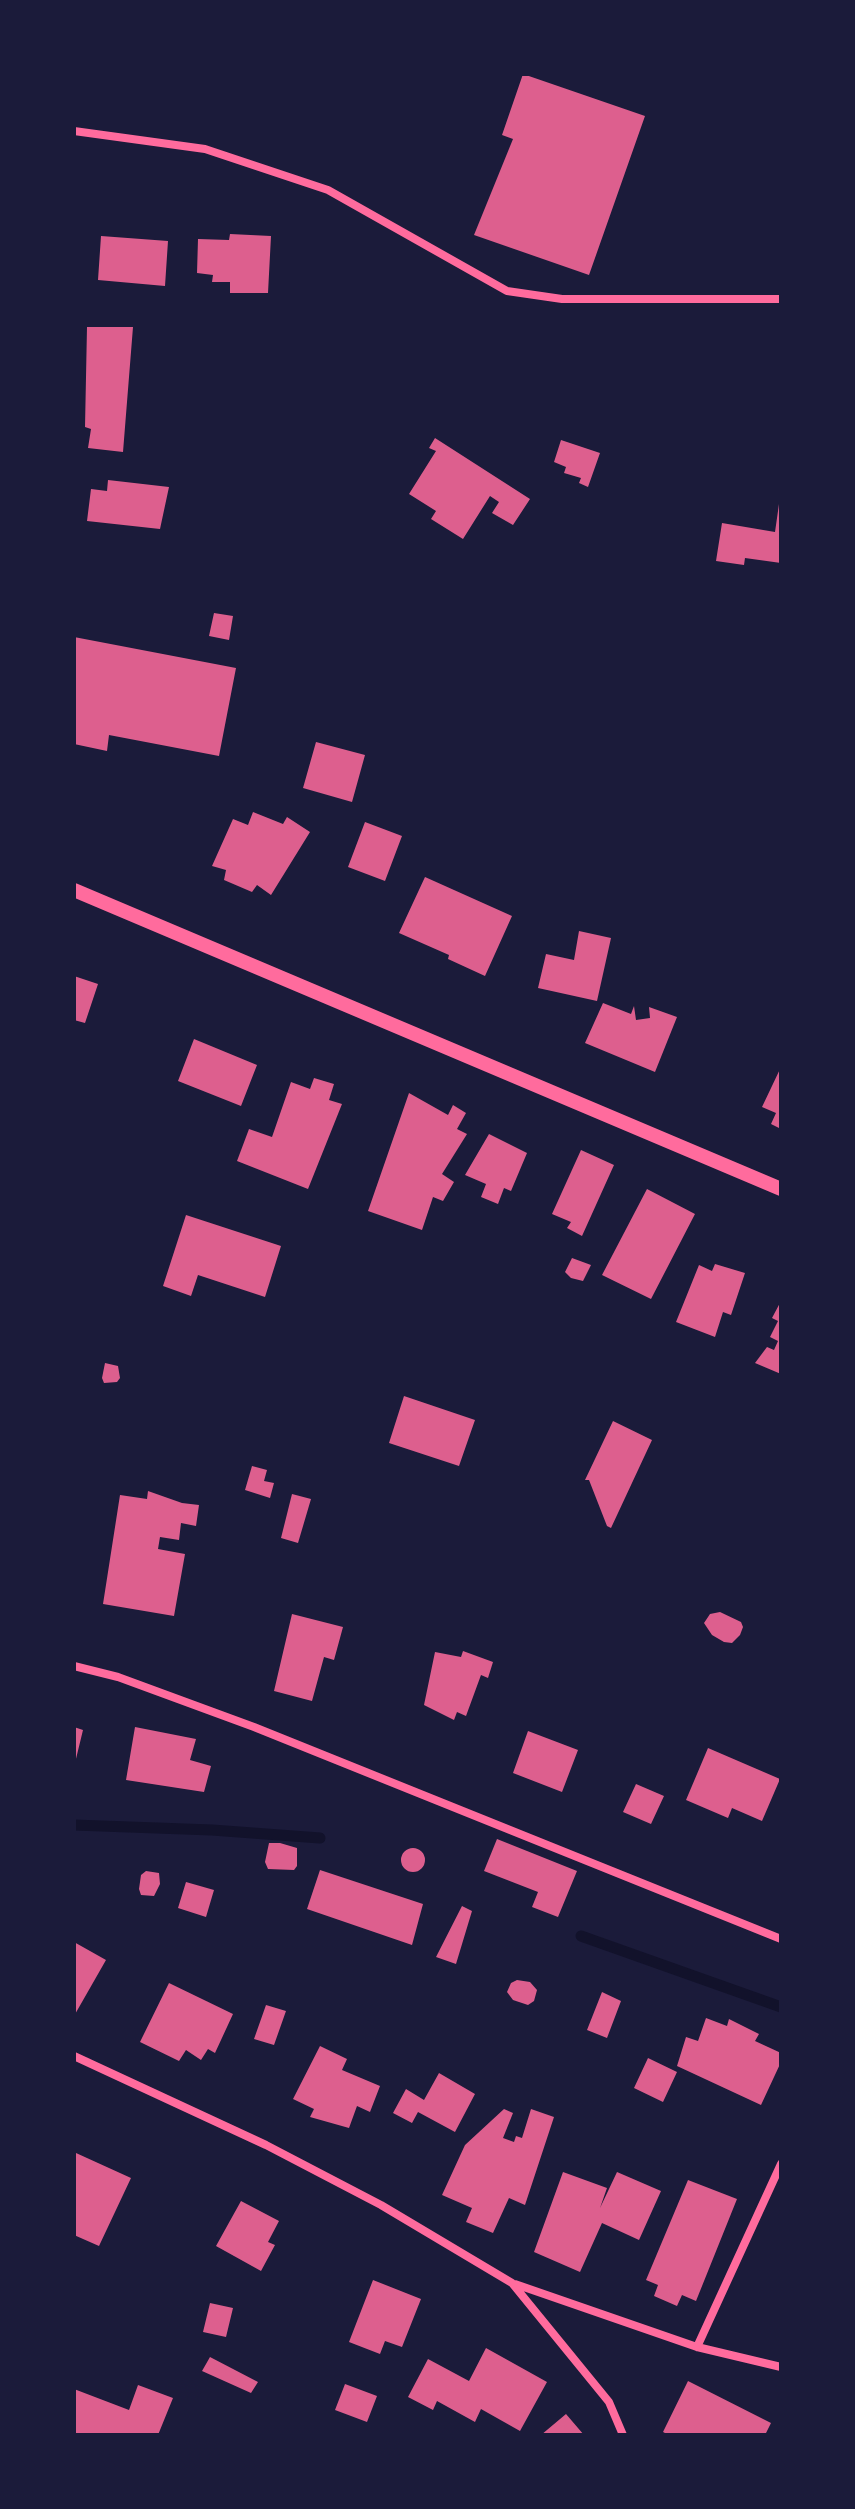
<!DOCTYPE html>
<html>
<head>
<meta charset="utf-8">
<style>
  body { margin:0 }
  #map { position:relative; width:855px; height:2509px; overflow:hidden; background:#1b1b3a; font-family:"DM Sans",sans-serif }
  canvas { display:block }
  .frame { position:absolute; inset:0; border:76px solid #1b1b3a; pointer-events:none }
</style>
</head>
<body>
<div id="map">
<canvas width="855" height="2509"></canvas>
<div class="frame"></div>
</div>
<script>
const g = document.querySelector('canvas').getContext('2d');
g.lineJoin = 'round';
const poly = rows => new Path2D(rows.map(r => 'M' + r).join(''));
function stroke(path, color, width, dash) { g.strokeStyle = color; g.lineWidth = width; g.lineCap = dash ? 'butt' : 'round'; g.setLineDash(dash || []); g.stroke(path); }
function paint(path, color) { g.fillStyle = color; g.fill(path, 'evenodd'); }
stroke(poly([
  [74,1825,212,1830,320,1838],
  [581,1936,781,2007]
]), '#12122b', 11);
paint(poly([
  [523,74,645,116,589,275,474,235,513,139,502,135],
  [230,234,271,236,268,293,230,293,230,282,212,282,213,275,197,273,198,239,229,240],
  [101,236,168,241,165,286,98,280],
  [87,327,133,327,123,452,88,448,91,429,85,427],
  [435,438,530,499,513,525,492,513,499,502,490,496,463,539,431,519,436,511,409,494,436,451,429,448],
  [561,440,600,453,588,487,579,483,581,478,564,473,566,467,554,462],
  [108,480,169,487,160,529,87,521,91,489,107,491],
  [779,504,781,563,745,558,744,565,716,561,722,523,775,532],
  [214,613,233,616,229,640,209,636],
  [74,637,236,668,219,756,109,735,107,751,74,744],
  [316,742,365,755,352,802,303,788],
  [253,812,283,824,287,817,310,832,271,895,257,885,252,892,224,880,226,870,212,866,233,819,248,825],
  [365,822,402,836,385,881,348,867],
  [425,877,512,916,485,976,448,959,449,955,399,933],
  [579,931,611,938,597,1001,538,988,546,954,574,960],
  [74,976,98,984,85,1023,74,1020],
  [603,1003,631,1014,634,1006,636,1020,650,1018,649,1007,677,1017,655,1072,585,1043],
  [194,1039,257,1065,241,1106,178,1081],
  [781,1067,781,1129,771,1124,776,1113,762,1107],
  [314,1078,334,1084,329,1100,342,1104,308,1189,237,1161,249,1129,272,1137,291,1082,310,1089],
  [409,1093,448,1115,453,1105,466,1113,457,1129,467,1134,442,1174,454,1182,443,1201,433,1197,422,1230,368,1211],
  [489,1134,527,1153,511,1191,504,1188,498,1204,481,1197,486,1184,465,1175],
  [581,1150,614,1165,582,1236,567,1228,571,1222,552,1214],
  [647,1189,695,1214,651,1299,602,1275],
  [186,1215,281,1246,265,1297,198,1275,191,1296,163,1286],
  [572,1258,591,1265,583,1281,571,1278,565,1272],
  [715,1264,745,1273,731,1315,723,1312,715,1337,676,1322,699,1265,712,1271],
  [781,1301,781,1374,755,1363,767,1347,774,1350,778,1341,770,1337,778,1321,772,1318],
  [105,1363,118,1366,120,1378,117,1382,104,1383,102,1378],
  [404,1396,475,1420,459,1466,389,1443],
  [613,1421,652,1440,611,1528,607,1526,589,1480,585,1480],
  [252,1466,267,1470,264,1481,274,1483,270,1498,245,1490],
  [148,1491,182,1503,199,1505,196,1526,181,1523,179,1540,160,1537,158,1549,185,1554,174,1616,103,1604,120,1495,147,1499],
  [292,1494,311,1499,298,1543,281,1538],
  [720,1612,741,1622,743,1627,740,1635,732,1643,724,1642,712,1635,704,1623,710,1614],
  [292,1614,343,1627,334,1660,324,1657,312,1701,274,1691],
  [463,1651,493,1662,488,1678,481,1675,466,1716,457,1712,454,1720,424,1705,435,1652,461,1657],
  [74,1727,83,1730,75,1763,74,1763],
  [135,1727,196,1739,190,1760,211,1766,204,1792,126,1780],
  [528,1731,578,1750,562,1792,513,1773],
  [708,1748,780,1779,762,1821,732,1808,728,1818,686,1800],
  [636,1784,664,1796,651,1824,623,1812],
  [497,1839,577,1871,558,1917,532,1907,538,1892,484,1871],
  [269,1843,280,1843,297,1848,297,1866,294,1870,268,1869,265,1862],
  '401 1860a12 12 0 1 1 24 0a12 12 0 1 1-24 0Z',
  [320,1870,423,1904,412,1945,307,1909],
  [146,1871,159,1873,160,1884,154,1896,141,1895,139,1889,141,1875],
  [186,1882,214,1890,206,1917,178,1908],
  [462,1906,472,1911,456,1964,436,1957],
  [74,1942,106,1960,74,2016],
  [517,1980,530,1982,537,1990,534,2001,528,2005,513,2000,507,1992,511,1983],
  [169,1983,233,2014,215,2053,208,2049,201,2060,186,2050,179,2061,140,2042],
  [602,1992,621,2001,607,2038,587,2030],
  [266,2005,286,2011,274,2045,254,2039],
  [706,2018,727,2026,729,2019,759,2034,755,2041,781,2053,781,2062,761,2105,677,2066,686,2037,698,2041],
  [320,2046,347,2059,342,2070,380,2086,370,2112,357,2106,349,2128,310,2117,314,2109,293,2099],
  [648,2058,677,2072,663,2102,634,2088],
  [439,2073,475,2094,455,2132,418,2112,412,2123,393,2113,406,2089,424,2100],
  [504,2109,513,2113,503,2138,514,2142,516,2136,522,2138,531,2109,554,2117,525,2205,509,2198,493,2233,466,2222,472,2208,442,2195,465,2145],
  [76,2153,131,2178,99,2246,74,2235],
  [563,2172,607,2188,600,2208,617,2172,661,2191,639,2240,602,2223,580,2272,534,2252],
  [688,2180,737,2199,696,2301,682,2295,677,2306,654,2296,658,2285,646,2280],
  [241,2201,279,2221,268,2242,275,2245,261,2271,216,2246],
  [373,2280,421,2299,402,2347,385,2341,380,2354,349,2342],
  [210,2303,233,2308,226,2337,203,2332],
  [486,2348,547,2382,520,2431,481,2409,475,2422,437,2401,433,2410,408,2397,428,2359,469,2381],
  [210,2357,258,2382,251,2393,202,2371],
  [688,2381,771,2423,765,2435,669,2435,663,2432],
  [345,2384,377,2396,367,2422,335,2410],
  [138,2385,173,2398,158,2435,74,2435,74,2389,129,2410],
  [566,2414,584,2435,541,2435]
]), '#dd5f8e');
stroke(poly([
  [74,131,205,149,328,190,507,291,562,299,781,299],
  [74,1666,118,1677,254,1727,781,1939],
  [74,2056,266,2145,381,2205,512,2283,609,2402,623,2435],
  [515,2284,697,2347,781,2367],
  [697,2347,781,2164]
]), '#ff6b9d', 8);
stroke(poly([
  [74,890,781,1189]
]), '#ff6b9d', 14);
</script>
</body>
</html>
